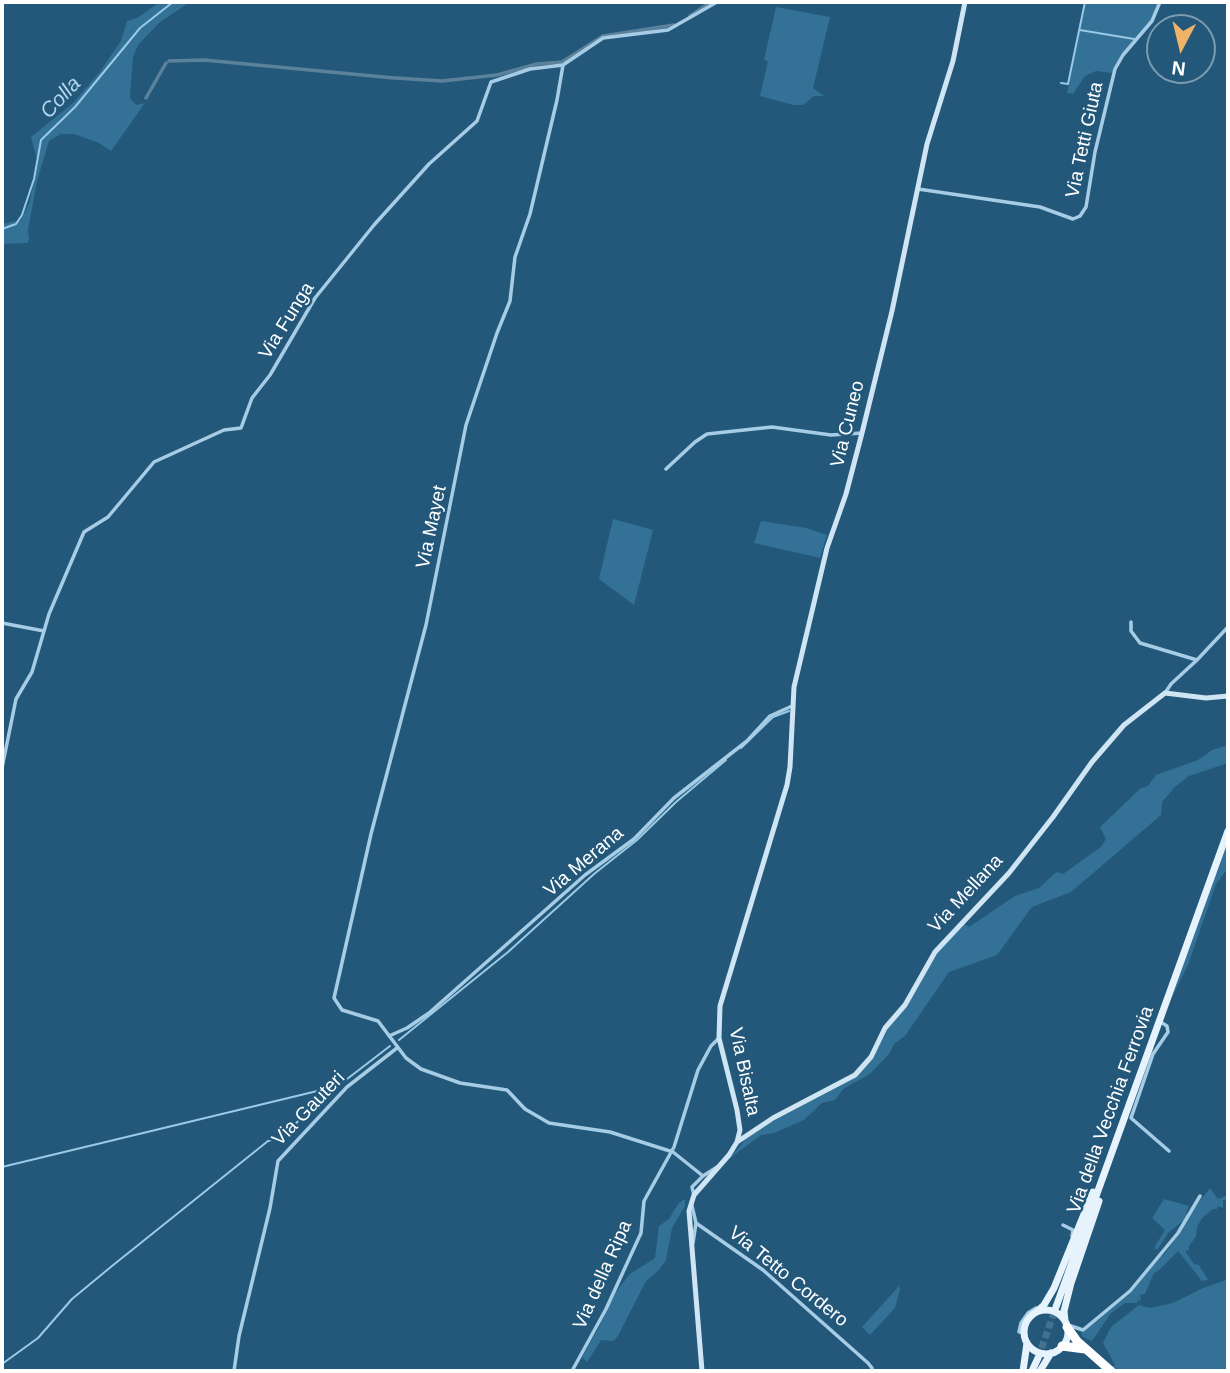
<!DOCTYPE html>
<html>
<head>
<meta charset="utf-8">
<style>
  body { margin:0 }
  #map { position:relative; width:1230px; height:1373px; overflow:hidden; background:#23587a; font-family:Arial,sans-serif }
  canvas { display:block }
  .frame { position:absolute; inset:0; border:4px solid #fff; pointer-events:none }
  .north { position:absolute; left:1146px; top:14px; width:70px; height:70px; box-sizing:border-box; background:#23587a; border:2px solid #7b9baf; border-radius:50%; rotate:187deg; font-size:19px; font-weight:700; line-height:28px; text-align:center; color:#fff }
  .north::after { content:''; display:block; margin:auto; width:24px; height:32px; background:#efb269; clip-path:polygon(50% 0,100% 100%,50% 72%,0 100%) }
</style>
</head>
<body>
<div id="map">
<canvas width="1230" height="1373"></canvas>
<div class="frame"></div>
<div class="north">N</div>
</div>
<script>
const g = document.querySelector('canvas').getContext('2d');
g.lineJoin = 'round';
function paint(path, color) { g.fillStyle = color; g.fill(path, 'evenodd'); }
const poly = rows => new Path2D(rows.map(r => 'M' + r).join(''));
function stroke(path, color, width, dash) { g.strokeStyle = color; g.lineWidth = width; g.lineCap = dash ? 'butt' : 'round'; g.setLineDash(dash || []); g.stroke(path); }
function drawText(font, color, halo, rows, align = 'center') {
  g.font = font + ' Arial,sans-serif'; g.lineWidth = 5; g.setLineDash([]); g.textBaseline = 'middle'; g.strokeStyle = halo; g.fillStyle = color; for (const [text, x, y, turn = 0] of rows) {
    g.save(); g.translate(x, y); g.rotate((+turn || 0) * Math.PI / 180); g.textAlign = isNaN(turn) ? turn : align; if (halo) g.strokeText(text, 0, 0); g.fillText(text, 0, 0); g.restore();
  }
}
paint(poly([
  [160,2,190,2,160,22,138,45,133,57,130,98,136,105,145,103,111,151,99,143,74,134,61,134,49,141,37,181,28,230,29,240,27,243,2,244,2,224,21,220,29,204,38,163,31,137,73,103,99,73,121,41,127,21,137,18],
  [1086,2,1159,2,1149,23,1135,39,1080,29],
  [776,7,830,17,813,88,824,96,814,96,803,105,793,105,760,96,768,61,764,60],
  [1080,30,1134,40,1112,73,1096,71,1085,76,1073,94,1067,93],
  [613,519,653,530,634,605,599,579],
  [761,521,806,528,827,535,820,558,754,543],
  [1228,745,1228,763,1189,776,1175,787,1162,802,1161,815,1071,892,1032,907,997,955,949,972,905,1036,894,1044,889,1054,870,1074,843,1089,835,1100,822,1103,804,1120,774,1133,761,1135,729,1159,745,1140,764,1126,853,1079,859,1074,886,1029,908,1005,933,958,943,945,965,924,969,927,1015,896,1039,888,1054,874,1057,872,1063,874,1101,847,1106,839,1100,827,1141,788,1148,786,1156,775,1198,760,1212,750],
  [1228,840,1228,868,1216,884,1188,965,1170,1001],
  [1210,1188,1218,1199,1228,1195,1228,1201,1223,1200,1223,1208,1218,1206,1217,1209,1213,1209,1202,1218,1197,1227,1196,1237,1189,1246,1189,1250,1185,1251,1194,1264,1199,1265,1208,1280,1202,1281,1178,1251,1158,1271,1154,1273,1145,1294,1140,1295,1141,1301,1137,1300,1138,1303,1125,1303,1111,1313,1092,1341,1083,1337,1081,1333,1130,1294,1151,1265,1165,1253,1183,1229,1186,1222,1183,1221,1169,1232,1157,1250,1154,1248,1165,1230,1152,1218,1164,1199,1189,1206,1186,1214,1189,1215],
  [685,1199,685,1206,672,1228,666,1260,659,1270,646,1281,618,1336,613,1341,601,1340,587,1362,582,1357,598,1329,615,1293,630,1274,655,1258,659,1226,669,1219,678,1204],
  [1228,1276,1228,1371,1104,1371,1115,1365,1103,1343,1111,1327,1139,1305,1150,1308,1173,1303,1203,1288,1226,1280],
  [899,1286,900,1289,895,1308,870,1335,862,1327]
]), '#337196');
stroke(poly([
  [1080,30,1134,39],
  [1061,83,1068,84,1085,2],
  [2,229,16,224,22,215,34,179,41,140,75,107,140,28,173,2],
  [741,748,773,717,789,711],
  [399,1040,508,952,594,874,637,840,676,802,726,760],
  [2,1167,338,1086],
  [2,1364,38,1338,72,1299,112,1266,268,1141,283,1137,301,1118,324,1103,338,1086,390,1046]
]), '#9acae6', 2);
stroke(poly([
  [690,16,711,2],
  [169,61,204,60,394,78],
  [396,78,442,81,497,75,537,64,562,62,603,36,674,25],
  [146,98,166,63]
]), '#5c829b', 3.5);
stroke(poly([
  [1038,1358,1056,1307]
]), '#44718e', 7, [7, 3.5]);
stroke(poly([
  [563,65,557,100,530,214,515,257,510,301,497,333,466,425,426,625,371,834,334,998,342,1010,378,1021,406,1058,421,1069,460,1083,507,1090,525,1109,549,1123,610,1132,673,1152,703,1176],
  [918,189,1040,207,1073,219,1080,216,1086,207,1095,152,1115,69,1123,55,1152,21,1160,2],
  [666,469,695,442,707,434,772,427,831,435,862,433],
  [1131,622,1131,631,1140,643,1197,660],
  [2,623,44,631],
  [1165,693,1171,684,1197,660,1228,627],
  [2,768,16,699,32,672,49,614,84,532,108,517,154,462,224,430,241,428,252,398,270,375,315,298,374,225,429,164,477,121,491,82,530,69,563,65,603,38,668,30,717,2],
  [1159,1021,1167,1026,1168,1032,1153,1054,1131,1118,1169,1151],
  [389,1036,407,1028,429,1013,585,875,634,839,674,798,747,741,770,716,792,706],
  [694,1195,692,1187,703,1176,717,1167],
  [692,1206,696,1223,763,1270,868,1363,872,1368,871,1371],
  [1063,1225,1073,1230,1072,1236],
  [693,1243,696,1223],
  [1068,1325,1083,1330,1130,1291,1178,1233,1200,1196],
  [1024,1332,1019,1332,1021,1323,1028,1313,1036,1308],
  [234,1371,239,1336,270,1208,278,1161,347,1087,397,1048],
  [572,1371,606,1309,641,1233,644,1201,674,1147,698,1070,711,1046,719,1038]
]), '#a6cde5', 3.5);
stroke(poly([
  [737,1142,773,1118,855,1075,871,1057,885,1028,905,1005,935,952,1009,873,1053,817,1092,762,1124,725,1165,693,1206,698,1228,696],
  [702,1371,689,1211,694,1195,729,1155,737,1142,740,1130,737,1110,719,1038,720,1006,787,785,790,767,794,687,827,548,846,494,862,433,892,311,927,144,953,61,965,2]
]), '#cfe5f4', 5);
stroke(poly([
  [1056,1307,1228,831],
  '1024 1332a22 22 0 1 1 44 0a22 22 0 1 1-44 0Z',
  [1035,1313,1044,1305,1054,1288,1093,1192],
  [1065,1321,1064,1311,1071,1283,1099,1201],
  [1023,1371,1027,1343],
  [1032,1371,1038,1358],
  [1040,1371,1051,1353]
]), '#e6f2fc', 7);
stroke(poly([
  [1067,1327,1077,1341,1111,1371],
  [1062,1346,1085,1349]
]), '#fff', 9);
drawText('19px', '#fff', '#23587a', [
  ["Via Tetti Giuta",1085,140,-78],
  ["Via Funga",287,321,-58],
  ["Via Cuneo",848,424,-76],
  ["Via Mayet",432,527,-78],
  ["Via Merana",584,862,-40],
  ["Via Mellana",966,894,-47],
  ["Via Bisalta",744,1072,78],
  ["Via Gauteri",309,1109,-46],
  ["Via della Vecchia Ferrovia",1111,1110,-70],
  ["Via della Ripa",603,1275,-66],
  ["Via Tetto Cordero",788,1277,39]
]);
drawText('italic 21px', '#b1d6ed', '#23587a', [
  ["Colla",61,98,-47]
]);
</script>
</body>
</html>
